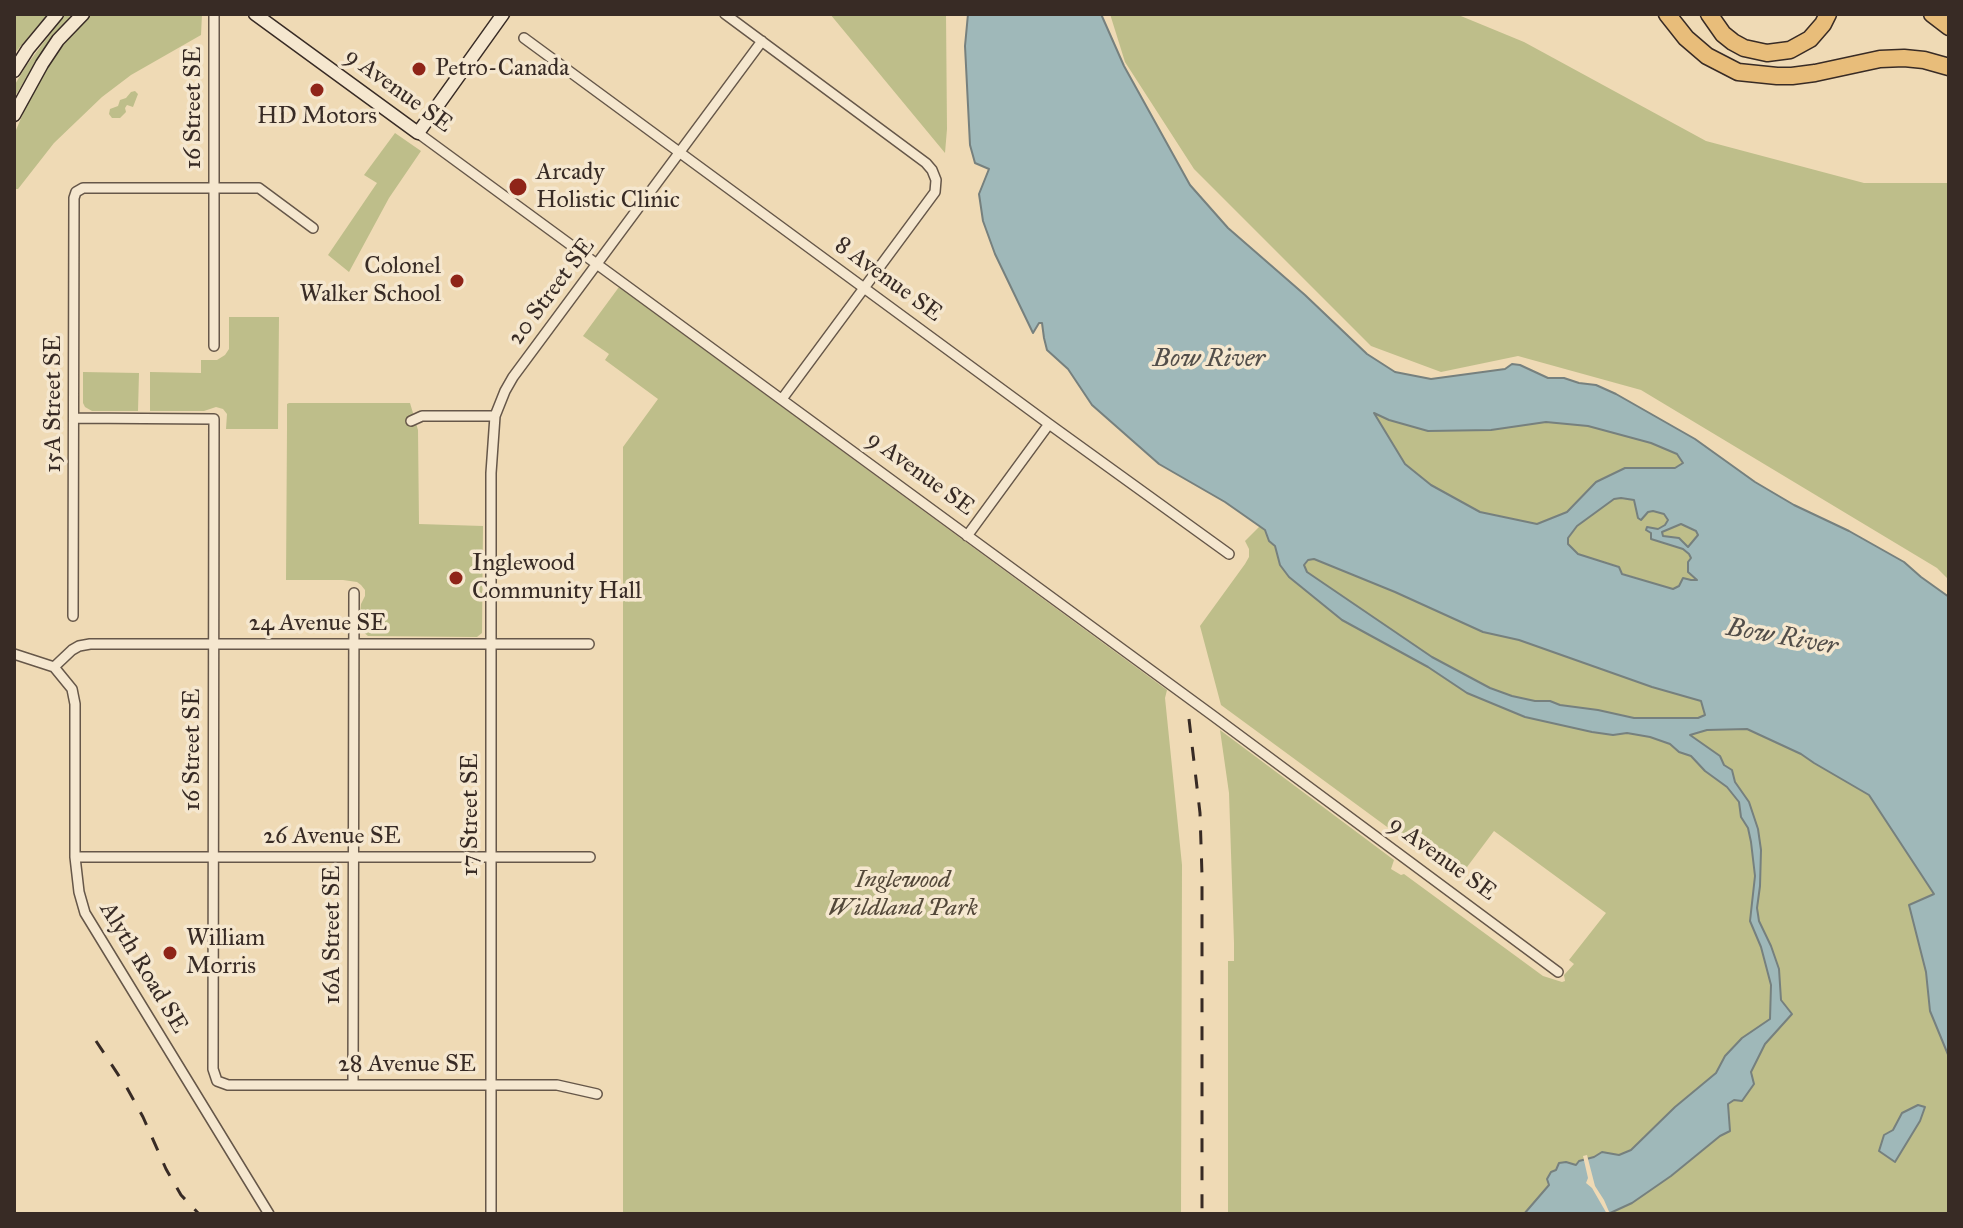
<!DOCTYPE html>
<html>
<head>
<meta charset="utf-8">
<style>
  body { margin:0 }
  #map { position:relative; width:1963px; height:1228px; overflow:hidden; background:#efdab5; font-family:"IM FELL Great Primer",serif }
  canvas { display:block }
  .frame { position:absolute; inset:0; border:16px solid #382b25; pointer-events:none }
</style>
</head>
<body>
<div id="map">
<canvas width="1963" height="1228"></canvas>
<div class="frame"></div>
</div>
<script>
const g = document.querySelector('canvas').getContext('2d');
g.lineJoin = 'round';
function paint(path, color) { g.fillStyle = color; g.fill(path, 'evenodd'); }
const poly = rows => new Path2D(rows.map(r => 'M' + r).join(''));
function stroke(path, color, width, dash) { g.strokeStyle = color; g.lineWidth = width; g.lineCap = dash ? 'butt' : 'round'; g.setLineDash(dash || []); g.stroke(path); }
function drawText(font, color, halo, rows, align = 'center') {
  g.font = font + ' "IM FELL Great Primer",serif'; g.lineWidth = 7; g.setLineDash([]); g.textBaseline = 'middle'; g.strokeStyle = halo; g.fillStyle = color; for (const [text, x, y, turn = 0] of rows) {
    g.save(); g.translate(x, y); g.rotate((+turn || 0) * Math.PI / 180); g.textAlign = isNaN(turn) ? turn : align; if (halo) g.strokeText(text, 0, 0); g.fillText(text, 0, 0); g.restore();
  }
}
paint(poly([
  [14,14,48,14,14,54],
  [65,14,72,14,42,52,14,98,14,86,26,66],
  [92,14,202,14,201,35,131,75,102,97,54,143,18,189,14,189,14,135,29,99,45,70,60,49],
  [830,14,946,14,947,129,945,153],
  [1110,14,1456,14,1524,42,1706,141,1864,183,1949,183,1949,580,1937,568,1641,390,1518,356,1441,372,1371,346,1194,169,1125,62],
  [135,91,138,94,133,107,127,105,125,108,126,112,120,118,112,118,109,114,110,109,118,106,120,100,126,98,131,92],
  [395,133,421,151,389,198,349,272,328,255,377,183,364,175],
  [619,287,1167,690,1165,698,1182,865,1181,1214,623,1214,623,447,658,399,605,360,609,354,583,336],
  [229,317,279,317,278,429,226,429,227,414,223,409,216,407,204,411,150,411,150,372,201,373,201,360,217,360,225,355,229,349],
  [83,372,139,373,138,411,92,411,85,407,83,403],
  [289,403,410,403,418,430,419,524,483,526,482,633,477,637,368,636,362,631,359,624,361,604,365,596,365,590,361,585,357,582,343,580,286,580,287,429,287,404],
  [1373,412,1389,420,1491,430,1546,422,1588,426,1651,443,1677,454,1683,463,1675,468,1625,468,1596,482,1567,512,1537,524,1480,512,1431,485,1405,464],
  [1621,498,1634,500,1638,518,1641,519,1648,512,1654,511,1664,514,1668,520,1665,525,1651,533,1657,541,1683,549,1690,554,1698,580,1691,580,1673,589,1621,573,1618,566,1578,554,1568,544,1568,538,1577,526,1614,499],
  [1263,523,1749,691,1949,863,1949,1214,1228,1214,1228,961,1234,961,1234,943,1229,793,1220,730,1394,860,1391,869,1401,875,1404,874,1543,976,1562,982,1565,981,1564,975,1574,964,1569,960,1606,913,1494,831,1458,879,1221,705,1200,626,1245,564,1249,557,1249,549,1245,541],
  [1681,524,1696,532,1698,535,1688,547,1683,542,1663,536,1661,532]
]), '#bebe8a');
const water = poly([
  [968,14,1101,14,1124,66,1190,185,1228,228,1305,295,1367,354,1395,372,1431,379,1505,369,1512,364,1520,365,1548,378,1564,378,1579,383,1596,385,1616,394,1695,439,1755,482,1794,505,1849,531,1904,562,1921,577,1949,597,1949,1057,1930,1011,1926,972,1909,905,1934,894,1869,795,1814,763,1801,754,1747,729,1707,730,1690,735,1720,756,1724,765,1732,770,1735,782,1749,802,1758,829,1761,850,1760,886,1757,908,1759,921,1771,946,1779,969,1781,1000,1792,1014,1765,1044,1751,1072,1754,1084,1742,1101,1734,1100,1728,1104,1730,1131,1720,1136,1671,1176,1632,1203,1608,1214,1524,1214,1549,1185,1547,1179,1551,1172,1556,1170,1559,1163,1566,1162,1576,1165,1579,1161,1594,1157,1602,1152,1619,1155,1631,1150,1675,1107,1716,1073,1725,1056,1742,1038,1770,1019,1771,985,1761,947,1750,921,1755,876,1751,842,1748,828,1741,817,1739,802,1727,787,1705,771,1691,756,1679,752,1670,744,1650,737,1627,733,1613,735,1592,732,1525,717,1467,693,1428,667,1342,620,1289,577,1280,565,1275,546,1269,541,1265,530,1225,502,1159,464,1092,405,1068,369,1047,350,1044,338,1042,323,1039,323,1033,333,995,254,983,221,979,194,989,169,975,163,970,145,965,46,968,14],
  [1374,413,1389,420,1428,431,1491,430,1546,422,1588,426,1651,443,1677,454,1683,463,1675,468,1625,468,1596,482,1567,512,1537,524,1480,512,1431,485,1405,464,1374,413],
  [1621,498,1634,500,1638,518,1641,520,1648,512,1653,511,1664,514,1668,520,1665,525,1658,529,1647,527,1646,530,1651,533,1651,539,1683,549,1689,554,1691,558,1688,562,1688,572,1697,580,1691,580,1683,578,1679,586,1673,589,1622,574,1619,567,1578,554,1568,544,1568,538,1577,526,1614,499,1621,498],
  [1681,524,1696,531,1698,535,1688,547,1679,538,1663,536,1662,532,1681,524],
  [1314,559,1395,592,1483,632,1519,640,1652,687,1701,701,1705,715,1698,718,1634,718,1598,710,1560,705,1550,701,1535,701,1512,696,1490,688,1432,657,1307,572,1304,565,1308,560,1314,559],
  [1918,1105,1925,1107,1920,1121,1895,1162,1879,1151,1884,1135,1893,1130,1902,1113,1918,1105]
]);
paint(water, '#9fb8b9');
stroke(water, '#76807e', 2);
paint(poly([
  [1587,1155,1595,1186,1604,1200,1610,1214,1607,1214,1592,1188,1586,1183,1588,1178,1583,1156]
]), '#efdab5');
const street = poly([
  [725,14,926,163,932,170,936,180,935,192,782,399],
  [524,38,1049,424,1229,554],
  [418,133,1212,715,1558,972],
  [214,346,214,14],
  [74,418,214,419,213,1069,217,1081,228,1085,557,1085,597,1094],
  [411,421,422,416,495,416],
  [967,536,1049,424],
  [73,616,74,198,76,192,83,188,259,188,313,228],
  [14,654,54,667,72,689,75,704,75,857,79,892,85,913,269,1214],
  [54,667,72,650,79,646,90,644,589,644],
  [75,857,590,857],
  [353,1085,354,593],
  [491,1214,491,473,495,416,505,391,513,377,762,41]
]);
const secondary = poly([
  [255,14,418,133,503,14],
  [14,71,28,49,57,14],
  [14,115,42,64,58,40,83,14]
]);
const highway = poly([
  [1667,14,1686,38,1707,56,1738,72,1777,76,1792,76,1815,73,1880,59,1904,58,1924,60,1949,67],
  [1709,14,1723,34,1733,42,1744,48,1767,53,1790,50,1810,39,1823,24,1828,14],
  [1932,14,1949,27]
]);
stroke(street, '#665749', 12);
stroke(secondary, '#382b25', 15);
stroke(highway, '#382b25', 19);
stroke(street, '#f5e7cf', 9);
stroke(secondary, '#f5e7cf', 12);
stroke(highway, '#e8bd7a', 16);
stroke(poly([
  [1189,719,1200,813,1202,875,1202,1214],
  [96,1041,127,1088,143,1117,166,1169,181,1195,199,1214]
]), '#382b25', 3, [14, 14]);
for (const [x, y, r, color] of [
  [419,69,8,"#8f2418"],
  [317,90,8,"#8f2418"],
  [518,187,10,"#8f2418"],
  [457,281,8,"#8f2418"],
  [456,578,8,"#8f2418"],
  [170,953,8,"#8f2418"]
]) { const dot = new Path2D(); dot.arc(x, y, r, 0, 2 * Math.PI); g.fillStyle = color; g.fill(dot); stroke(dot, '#f5e7cf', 3); }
drawText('24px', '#382b25', '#f5e7cf', [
  ["Petro-Canada",435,69],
  ["HD Motors",317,117,"center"],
  ["Arcady",536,173],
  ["Holistic Clinic",536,201],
  ["Colonel",441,267,"right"],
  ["Walker School",441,295,"right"],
  ["Inglewood",472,564],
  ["Community Hall",472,592],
  ["William",186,939],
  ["Morris",186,967]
], 'left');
drawText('24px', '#382b25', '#f5e7cf', [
  ["9 Avenue SE",398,91,36],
  ["16 Street SE",194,108,-90],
  ["8 Avenue SE",888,280,36],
  ["20 Street SE",552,292,-53],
  ["15A Street SE",54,404,-90],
  ["9 Avenue SE",920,474,36],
  ["24 Avenue SE",318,624],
  ["16 Street SE",193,750,-90],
  ["17 Street SE",471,815,-90],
  ["26 Avenue SE",332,837],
  ["9 Avenue SE",1442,859,36],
  ["16A Street SE",333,935,-90],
  ["Alyth Road SE",143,968,59],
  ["28 Avenue SE",407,1065]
]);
drawText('italic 24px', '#534839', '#f5e7cf', [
  ["Inglewood",903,881],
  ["Wildland Park",903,909]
]);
drawText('italic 26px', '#524e4a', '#f5e7cf', [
  ["Bow River",1209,360],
  ["Bow River",1782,638,10]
]);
</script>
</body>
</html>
